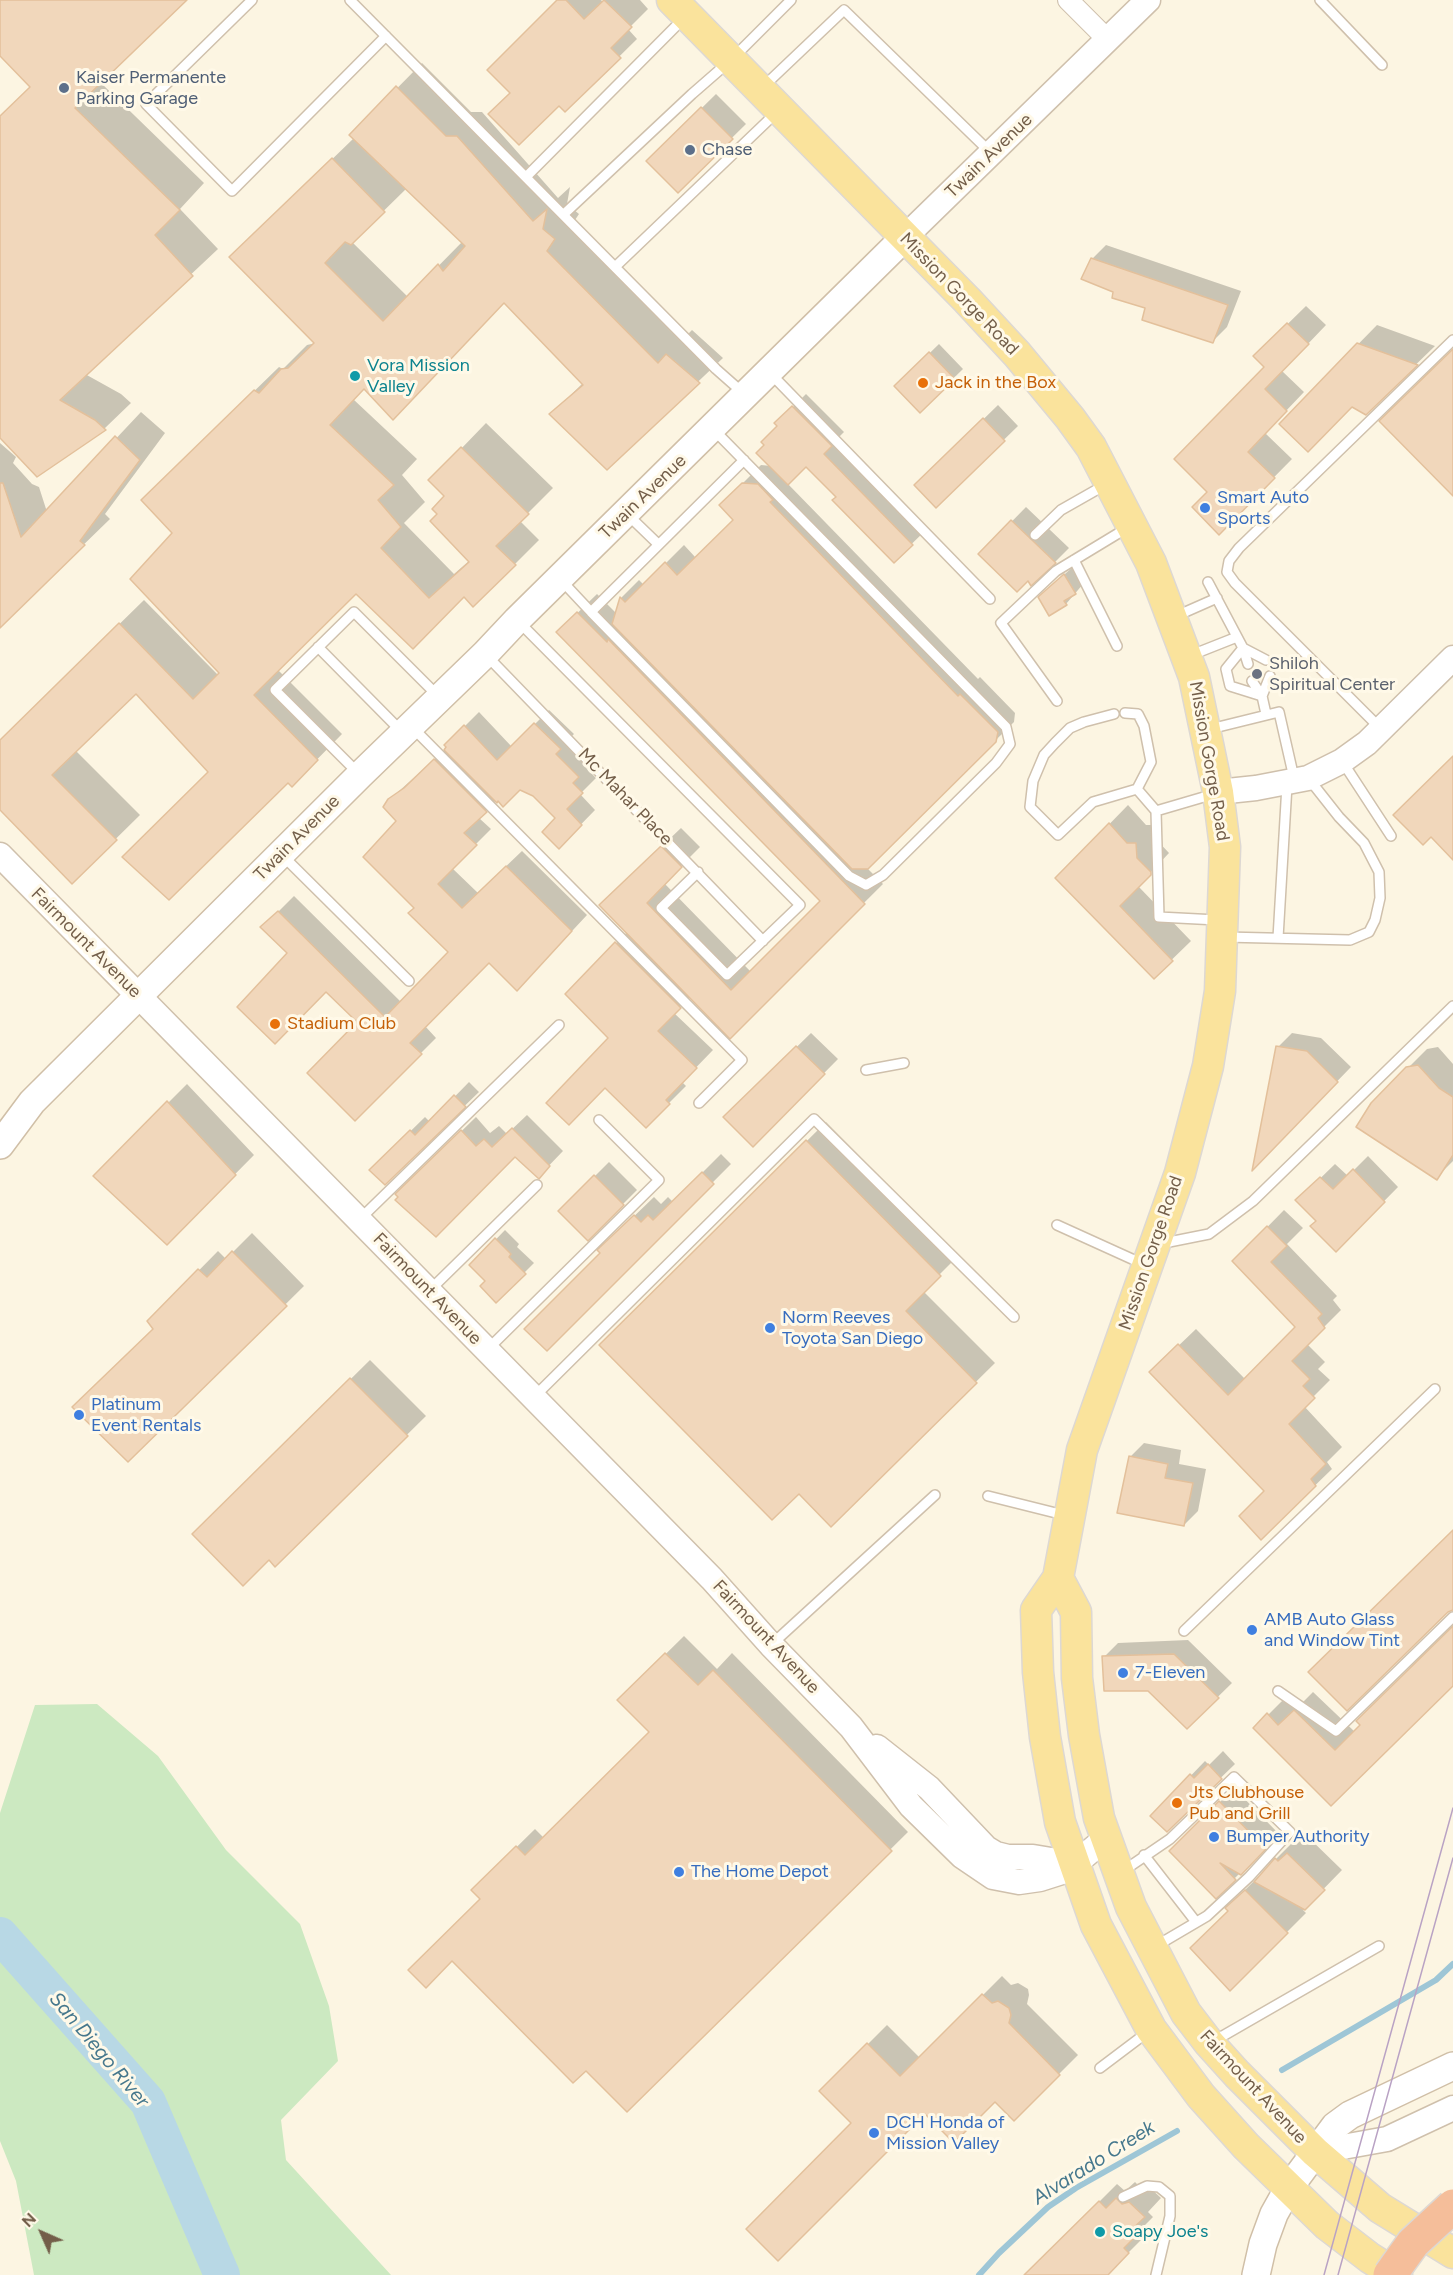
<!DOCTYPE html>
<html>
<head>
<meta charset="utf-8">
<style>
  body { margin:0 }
  #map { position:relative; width:1453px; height:2275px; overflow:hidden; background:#fcf5e2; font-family:Figtree,sans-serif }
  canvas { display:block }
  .north { position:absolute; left:12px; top:2203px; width:60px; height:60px; -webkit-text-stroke:4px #fff9e8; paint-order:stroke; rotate:315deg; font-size:16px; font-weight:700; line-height:24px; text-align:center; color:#735e49 }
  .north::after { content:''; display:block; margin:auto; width:21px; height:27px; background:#735e49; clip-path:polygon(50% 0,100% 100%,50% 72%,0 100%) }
</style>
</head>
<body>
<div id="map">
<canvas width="1453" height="2275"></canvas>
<div class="north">N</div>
</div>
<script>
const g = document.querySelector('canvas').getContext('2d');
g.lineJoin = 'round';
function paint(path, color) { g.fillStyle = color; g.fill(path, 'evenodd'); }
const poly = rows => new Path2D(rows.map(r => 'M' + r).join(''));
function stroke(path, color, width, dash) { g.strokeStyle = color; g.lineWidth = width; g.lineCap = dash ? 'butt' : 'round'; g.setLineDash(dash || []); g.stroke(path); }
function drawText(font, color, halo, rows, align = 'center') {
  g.font = font + ' Figtree,sans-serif'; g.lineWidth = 6; g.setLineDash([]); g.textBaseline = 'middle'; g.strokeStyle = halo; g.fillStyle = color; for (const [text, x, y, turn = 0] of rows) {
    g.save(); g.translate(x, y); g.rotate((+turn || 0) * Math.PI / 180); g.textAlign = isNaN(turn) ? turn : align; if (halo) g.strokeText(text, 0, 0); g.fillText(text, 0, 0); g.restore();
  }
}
paint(poly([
  [97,1704,158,1756,226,1850,300,1924,329,2006,338,2061,281,2120,286,2160,391,2275,34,2275,16,2181,0,2141,0,1813,35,1705]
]), '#cce9c1');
paint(poly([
  [0,0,185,0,100,82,204,183,180,209,218,249,85,374,121,394,131,403,105,428,38,475,0,436,0,117,32,86,0,54],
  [559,0,601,0,603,2,605,0,640,0,648,9,628,29,637,39,565,110,559,104,512,93],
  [422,63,471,112,482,112,558,198,570,187,567,204,579,214,571,226,683,339,692,330,723,358,607,468,551,414,583,383,505,301,364,387,353,399,417,459,402,475,425,502,404,523,454,574,470,560,439,514,446,496,431,480,486,423,553,488,520,521,539,540,515,564,464,595,413,647,356,592,278,670,342,734,292,785,288,781,210,772,136,692,75,750,140,815,72,882,0,807,0,741,144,600,218,675,221,672,174,533,167,476,279,367,283,369,307,345,316,343,256,233,354,138,351,135],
  [407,188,462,242,408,297,352,242],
  [716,94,746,124,678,191,648,161],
  [1106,245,1241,291,1227,327,1213,341,1115,291,1092,259],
  [1306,306,1326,325,1282,371,1304,392,1265,433,1292,459,1219,533,1209,492,1266,367,1255,356],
  [1377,325,1435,346,1366,413,1352,405,1281,423],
  [939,344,963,369,920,411,896,386],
  [806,394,844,432,836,440,925,531,894,561,806,465,787,483,978,679,980,677,1015,713,1014,722,867,868,883,884,730,1036,691,996,674,1013,713,1050,682,1082,686,1086,646,1126,610,1038,567,994,627,932,620,886,681,828,700,847,664,883,751,972,822,901,558,632,597,594,617,614,621,598,639,580,644,585,684,545,696,558,735,520,721,505,761,465,771,466,766,445,779,426,777,423],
  [998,405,1018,426,936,506,916,485],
  [141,412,165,433,105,514,110,519,0,626,0,443,16,457,13,463,32,484,39,487,47,512],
  [1026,507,1069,548,1055,562,1028,579,980,554],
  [1074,566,1084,583,1066,604,1049,588],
  [549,710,574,734,569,739,592,762,586,768,596,778,580,794,595,810,559,847,557,818,534,795,519,788,496,800,479,818,491,829,452,868,478,893,522,851,587,915,532,974,489,960,425,1026,436,1038,355,1119,359,1022,289,953,278,912,294,896,401,1002,450,952,416,908,398,821,389,800,448,747,446,745,479,712,512,747],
  [1128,805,1146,825,1155,825,1155,838,1169,853,1138,886,1191,941,1154,977,1057,878],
  [811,1033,838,1059,753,1145,725,1117],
  [1292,1033,1321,1038,1351,1067,1255,1166,1278,1047],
  [1438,1047,1453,1064,1453,1161,1436,1178,1408,1068,1427,1049],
  [469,1082,479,1092,385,1183,371,1170,425,1117,430,1122],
  [187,1084,254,1155,167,1243,95,1176],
  [527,1115,563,1151,539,1176,515,1155,400,1197,397,1194,476,1117,490,1133,499,1126,507,1134],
  [826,1122,958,1256,923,1291,995,1363,831,1525,799,1492,601,1345],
  [721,1154,731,1164,547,1349,602,1253,599,1250,654,1197,661,1204,668,1197,673,1202],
  [1368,1156,1398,1187,1336,1250,1318,1221,1298,1200,1335,1164,1348,1176],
  [609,1162,637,1190,588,1239,560,1211],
  [1284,1210,1303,1228,1287,1244,1337,1296,1333,1300,1341,1310,1307,1344,1325,1362,1318,1369,1330,1380,1304,1406,1342,1447,1327,1462,1332,1469,1261,1538,1266,1491,1151,1372,1196,1329,1245,1379,1297,1327,1234,1261],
  [505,1230,519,1244,517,1247,534,1263,496,1301,487,1281,471,1265],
  [252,1233,304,1286,128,1460,155,1329,149,1321,218,1251,226,1259],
  [370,1360,426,1416,275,1565,269,1558,194,1534],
  [1144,1443,1181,1450,1179,1464,1206,1469,1198,1511,1184,1525,1130,1457],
  [1453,1628,1453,1684,1331,1804,1255,1728,1287,1696,1298,1707,1313,1692,1355,1732],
  [684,1636,717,1669,732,1653,908,1832,627,2110,482,1899,473,1890,535,1829,544,1838,651,1732,619,1700],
  [1188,1640,1232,1683,1187,1727,1148,1689,1104,1657,1118,1643],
  [1223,1751,1235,1764,1167,1830,1152,1816,1205,1761,1209,1765],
  [1234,1788,1279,1834,1216,1897,1171,1851],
  [1306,1835,1342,1870,1303,1910,1306,1913,1230,1989,1230,1911,1227,1908,1295,1840,1298,1843],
  [1002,1976,1011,1985,1018,1983,1028,1989,1029,1995,1027,2004,1078,2055,1014,2119,995,2100,853,2123,821,2091,887,2025,920,2058],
  [1135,2182,1140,2187,1147,2185,1161,2198,1148,2212,1153,2217,1140,2230,1146,2235,1106,2275,1028,2275,1027,2274,1117,2184,1125,2191]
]), '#0003');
stroke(poly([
  [1282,2070,1436,1980,1453,1964],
  [979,2275,999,2253,1048,2207,1076,2188,1177,2131]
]), '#9ec6d6', 6);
stroke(poly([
  [0,1935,148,2102,222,2275]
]), '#b8d8e5', 36);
const building = poly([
  [0,0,187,0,75,108,180,210,155,235,193,276,60,400,95,420,106,430,37,477,0,438,0,116,30,87,0,56,0,0],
  [557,0,566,0,584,19,604,0,632,27,611,48,621,58,565,112,559,106,519,145,488,114,510,93,487,70,557,0],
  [396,86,446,136,457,136,533,221,547,209,543,229,555,239,547,251,658,363,666,354,700,383,607,470,549,414,583,385,504,303,393,420,364,389,330,425,394,485,378,500,401,527,381,548,429,598,469,562,430,521,437,514,432,509,444,496,428,480,461,447,529,514,496,546,516,565,473,607,464,597,413,649,356,594,254,695,318,760,292,787,288,783,169,900,122,857,208,772,136,694,52,775,117,840,72,884,0,810,0,740,119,623,193,699,219,673,130,579,172,533,141,500,254,390,259,393,281,369,288,368,314,343,229,257,332,158,385,212,351,245,345,242,325,263,383,321,438,264,443,271,465,246,349,135,396,86],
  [701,107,733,139,678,193,646,161,701,107],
  [1091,258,1228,305,1213,343,1142,320,1145,308,1112,298,1113,292,1081,279,1091,258],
  [1287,323,1309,344,1265,389,1287,411,1248,452,1275,478,1219,535,1192,507,1207,492,1174,459,1264,367,1253,356,1287,323],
  [1357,343,1418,365,1366,415,1352,407,1308,452,1279,424,1357,343],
  [1453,349,1453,496,1379,421,1453,349],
  [929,352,955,379,920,413,894,386,929,352],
  [792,406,832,446,824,454,913,545,894,563,832,500,836,497,806,467,788,485,756,453,764,445,761,442,777,426,774,423,792,406],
  [983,418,1005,441,936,508,914,485,983,418],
  [115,436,140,460,80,541,85,545,0,628,0,483,3,483,21,537,115,436],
  [742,483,758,484,773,500,770,502,958,696,960,694,998,732,996,742,868,869,852,869,612,624,620,597,625,602,665,562,677,575,733,520,719,505,742,483],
  [1011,520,1056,563,1031,586,1028,581,1017,592,978,554,1011,520],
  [1064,574,1076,594,1064,601,1067,605,1049,616,1038,597,1064,574],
  [577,612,607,642,608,639,865,904,730,1039,599,905,661,846,682,867,647,903,731,990,820,901,556,632,577,612],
  [534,723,561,749,556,754,579,777,573,783,583,793,567,809,582,825,559,849,542,832,555,818,533,796,520,790,503,807,498,801,497,803,444,750,446,747,444,745,464,725,497,760,534,723],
  [1453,756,1453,860,1431,837,1423,845,1393,815,1453,756],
  [434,759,487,812,464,833,477,845,438,884,462,908,506,866,572,931,517,991,489,963,410,1043,422,1054,355,1121,307,1073,357,1022,326,992,275,1044,237,1007,287,953,260,927,278,911,385,1017,448,952,408,913,414,908,363,857,396,821,383,807,388,799,404,788,434,759],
  [1109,823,1127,843,1136,843,1137,858,1151,872,1151,875,1120,906,1173,961,1154,979,1055,878,1109,823],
  [615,942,681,1008,658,1031,697,1068,666,1100,670,1104,646,1128,605,1088,569,1125,546,1103,608,1038,565,994,615,942],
  [796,1046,825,1074,753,1147,723,1117,796,1046],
  [1276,1046,1307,1051,1338,1082,1252,1171,1276,1046],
  [1418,1065,1439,1088,1453,1097,1453,1155,1437,1180,1356,1127,1371,1103,1406,1067,1418,1065],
  [454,1095,466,1107,385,1185,369,1170,410,1130,415,1135,454,1095],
  [167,1101,236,1175,167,1245,93,1176,167,1101],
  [512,1128,550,1166,539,1179,515,1157,436,1237,395,1200,398,1197,395,1194,461,1130,476,1146,484,1139,492,1147,512,1128],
  [806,1140,941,1276,906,1311,977,1383,831,1527,799,1494,772,1520,599,1345,806,1140],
  [1353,1169,1385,1202,1336,1252,1310,1226,1316,1221,1295,1200,1320,1177,1333,1189,1353,1169],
  [702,1172,714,1184,547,1351,524,1329,600,1253,597,1250,634,1215,641,1222,648,1215,653,1220,702,1172],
  [594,1175,624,1205,588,1241,558,1211,594,1175],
  [1267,1226,1287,1246,1271,1262,1322,1314,1318,1318,1325,1328,1292,1361,1310,1379,1303,1386,1315,1398,1289,1424,1326,1464,1311,1479,1316,1486,1261,1540,1239,1516,1264,1491,1149,1372,1178,1344,1228,1395,1295,1327,1232,1261,1267,1226],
  [495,1238,511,1254,509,1257,526,1274,496,1303,480,1286,485,1281,469,1265,495,1238],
  [232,1251,287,1306,128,1462,72,1407,153,1329,147,1321,198,1269,207,1277,232,1251],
  [350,1378,408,1436,275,1567,269,1560,243,1586,192,1534,350,1378],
  [1129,1456,1168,1464,1165,1478,1193,1483,1184,1526,1117,1513,1129,1456],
  [1453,1530,1453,1610,1448,1612,1347,1711,1308,1672,1453,1530],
  [1453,1626,1453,1686,1331,1806,1253,1728,1267,1713,1278,1725,1294,1710,1335,1750,1360,1725,1356,1721,1453,1626],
  [665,1653,698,1685,713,1670,892,1851,627,2112,586,2071,573,2083,452,1961,426,1988,408,1970,480,1899,471,1890,516,1846,525,1855,649,1732,617,1700,665,1653],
  [1174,1654,1219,1698,1187,1729,1148,1691,1104,1691,1102,1656,1174,1654],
  [1208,1764,1222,1779,1167,1832,1150,1816,1190,1774,1194,1778,1208,1764],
  [1219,1801,1266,1849,1241,1875,1220,1863,1236,1880,1216,1899,1169,1851,1219,1801],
  [1287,1853,1325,1890,1305,1910,1254,1882,1275,1858,1278,1861,1287,1853],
  [1245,1890,1288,1933,1230,1991,1190,1948,1228,1911,1225,1908,1245,1890],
  [982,1994,992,2003,998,2001,1009,2008,1011,2015,1009,2023,1060,2075,1014,2121,995,2102,954,2143,925,2114,778,2261,746,2229,851,2123,819,2091,867,2043,900,2076,982,1994],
  [1116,2198,1122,2204,1129,2202,1145,2217,1131,2230,1137,2235,1124,2248,1129,2253,1108,2275,1024,2275,1099,2201,1106,2208,1116,2198]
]);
paint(building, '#f1d7bb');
stroke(building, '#e3c09b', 1.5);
const service = poly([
  [252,0,146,104,232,191,386,36],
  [350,0,716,369,742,392],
  [1320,0,1382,65],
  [764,86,844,10,991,153],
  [526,177,685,17],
  [563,215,692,94,731,60,791,0],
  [615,267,778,111],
  [771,374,990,599],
  [713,429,1006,727,1010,744,996,763,883,875,866,885,849,876,591,612,744,460],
  [628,515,658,544],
  [1035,535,1061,510,1105,485],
  [1074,560,1117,646],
  [561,580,591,612],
  [1208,582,1243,648,1248,664],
  [1174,617,1217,598],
  [518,621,800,905,727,975,661,908,698,872],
  [318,647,401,731],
  [1243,648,1226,669,1230,686,1262,696],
  [1243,648,1266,660],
  [487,656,763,941],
  [1189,656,1237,637],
  [1252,681,1262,696,1266,714],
  [1262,696,1270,676],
  [1057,701,1001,623,1056,571,1127,528],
  [1125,713,1138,714,1144,726,1151,762,1137,789],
  [1114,714,1084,722,1070,728,1055,743,1044,755,1033,781,1030,807,1058,835,1093,802,1137,789,1156,811,1159,917,1217,920],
  [412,727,742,1060,699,1103],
  [1210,729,1279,712,1294,778],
  [1381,729,1235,583,1227,572,1229,561,1239,548,1453,340],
  [1342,761,1391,836],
  [358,773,275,690,354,612,437,695],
  [1156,811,1214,794],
  [283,856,409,981],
  [1225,937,1350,940,1369,932,1375,920,1380,898,1379,872,1364,843,1339,817,1309,779],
  [1278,938,1287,785],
  [866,1070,904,1063],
  [359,1220,559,1025],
  [1057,1225,1143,1264],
  [1159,1244,1209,1234,1253,1201,1453,1006],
  [429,1291,537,1185],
  [487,1350,659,1180,599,1120],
  [535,1396,814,1119,1014,1317],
  [988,1496,1064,1515],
  [1184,1631,1435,1389],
  [771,1645,935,1495],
  [1278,1691,1336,1731,1453,1617],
  [1144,1855,1196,1922],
  [1123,1871,1170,1839,1234,1777,1290,1832,1249,1877,1207,1916,1156,1946],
  [1214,2041,1379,1946],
  [1100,2068,1149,2031],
  [1123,2197,1147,2186,1159,2187,1170,2196,1170,2216,1156,2275]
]);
const minor = poly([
  [1068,0,1108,40]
]);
const tertiary = poly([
  [905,237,1148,0],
  [1218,792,1256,788,1308,778,1342,761,1367,743,1453,658],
  [0,855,712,1579,771,1645,851,1727,911,1806,962,1856,993,1877,1019,1882,1040,1879,1062,1872,1075,1864,1106,1838],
  [877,1747,929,1788,986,1848,996,1854,1008,1857,1033,1857,1075,1864],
  [1315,2152,1387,2139,1453,2108]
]);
const secondary = poly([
  [0,1145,32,1102,360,775,485,654,517,620,905,237],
  [1256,2275,1263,2244,1274,2214,1288,2189,1335,2126,1350,2115,1453,2066]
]);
const primary = poly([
  [672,0,967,300,1017,354,1070,418,1091,447,1151,563,1194,677,1218,792,1225,847,1220,991,1208,1066,1180,1173,1082,1450,1058,1578,1036,1610,1038,1672,1045,1737,1060,1822,1096,1925,1151,2029,1201,2096,1246,2146,1327,2225,1370,2258,1397,2275],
  [1058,1578,1076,1612,1077,1678,1084,1735,1099,1818,1131,1907,1186,2013,1209,2043,1237,2074,1315,2152,1380,2208,1453,2253]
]);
stroke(service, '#cfc0ac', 12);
stroke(minor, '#cfc0ac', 22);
stroke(tertiary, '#cfc0ac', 27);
stroke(secondary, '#d0bfa7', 30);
stroke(primary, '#ddd8d3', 33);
stroke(service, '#fff', 9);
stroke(minor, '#fff', 20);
stroke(tertiary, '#fff', 24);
stroke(secondary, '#fff', 27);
stroke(primary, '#fae39c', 30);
stroke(poly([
  [1324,2275,1453,1808],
  [1338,2275,1453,1858]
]), '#b9a2c4', 1.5);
const motorwayBridge = poly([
  [1390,2275,1413,2243,1453,2206]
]);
stroke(motorwayBridge, '#ddd8d3', 36, []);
stroke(motorwayBridge, '#f5be9a', 33);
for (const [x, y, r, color] of [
  [64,88,6,"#5c6f8a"],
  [690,150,6,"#5c6f8a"],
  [355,376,6,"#0f9aa8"],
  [923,383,6,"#e8710a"],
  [1205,508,6,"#3f7fe0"],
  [1257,674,6,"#6b7280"],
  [275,1024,6,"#e8710a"],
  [770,1328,6,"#3f7fe0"],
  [79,1415,6,"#3f7fe0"],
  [1252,1630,6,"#3f7fe0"],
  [1123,1673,6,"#3f7fe0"],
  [1177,1803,6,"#e8710a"],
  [1214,1837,6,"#3f7fe0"],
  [679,1872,6,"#3f7fe0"],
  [874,2133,6,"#3f7fe0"],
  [1100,2232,6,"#0f9aa8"]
]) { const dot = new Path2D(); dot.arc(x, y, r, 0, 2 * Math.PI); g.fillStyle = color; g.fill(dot); stroke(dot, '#fff9e8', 2); }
drawText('18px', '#4e5e75', '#fff9e8', [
  ["Kaiser Permanente",76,78],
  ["Parking Garage",76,99],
  ["Chase",702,150]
], 'left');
drawText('18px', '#735e49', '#fff9e8', [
  ["Twain Avenue",989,156,-44],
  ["Mission Gorge Road",959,294,46],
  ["Twain Avenue",643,497,-44],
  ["Mission Gorge Road",1209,761,80],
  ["Mc Mahar Place",625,797,46],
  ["Twain Avenue",297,838,-45],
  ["Fairmount Avenue",86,943,45],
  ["Mission Gorge Road",1151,1253,-71],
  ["Fairmount Avenue",427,1289,46],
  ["Fairmount Avenue",766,1637,47],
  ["Fairmount Avenue",1253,2087,47]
]);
drawText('18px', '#0d838f', '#fff9e8', [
  ["Vora Mission",367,366],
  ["Valley",367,387],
  ["Soapy Joe's",1112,2232]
], 'left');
drawText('18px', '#c56008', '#fff9e8', [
  ["Jack in the Box",935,383],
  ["Stadium Club",287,1024],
  ["Jts Clubhouse",1189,1793],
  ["Pub and Grill",1189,1814]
], 'left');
drawText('18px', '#366cbe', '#fff9e8', [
  ["Smart Auto",1217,498],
  ["Sports",1217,519],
  ["Norm Reeves",782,1318],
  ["Toyota San Diego",782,1339],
  ["Platinum",91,1405],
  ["Event Rentals",91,1426],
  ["AMB Auto Glass",1264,1620],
  ["and Window Tint",1264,1641],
  ["7-Eleven",1135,1673],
  ["Bumper Authority",1226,1837],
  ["The Home Depot",691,1872],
  ["DCH Honda of",886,2123],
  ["Mission Valley",886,2144]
], 'left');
drawText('18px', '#5b616d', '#fff9e8', [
  ["Shiloh",1269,664],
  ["Spiritual Center",1269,685]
], 'left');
drawText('italic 20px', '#46788d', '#fff9e8', [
  ["San Diego River",99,2050,50],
  ["Alvarado Creek",1094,2163,-32]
]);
</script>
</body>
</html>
